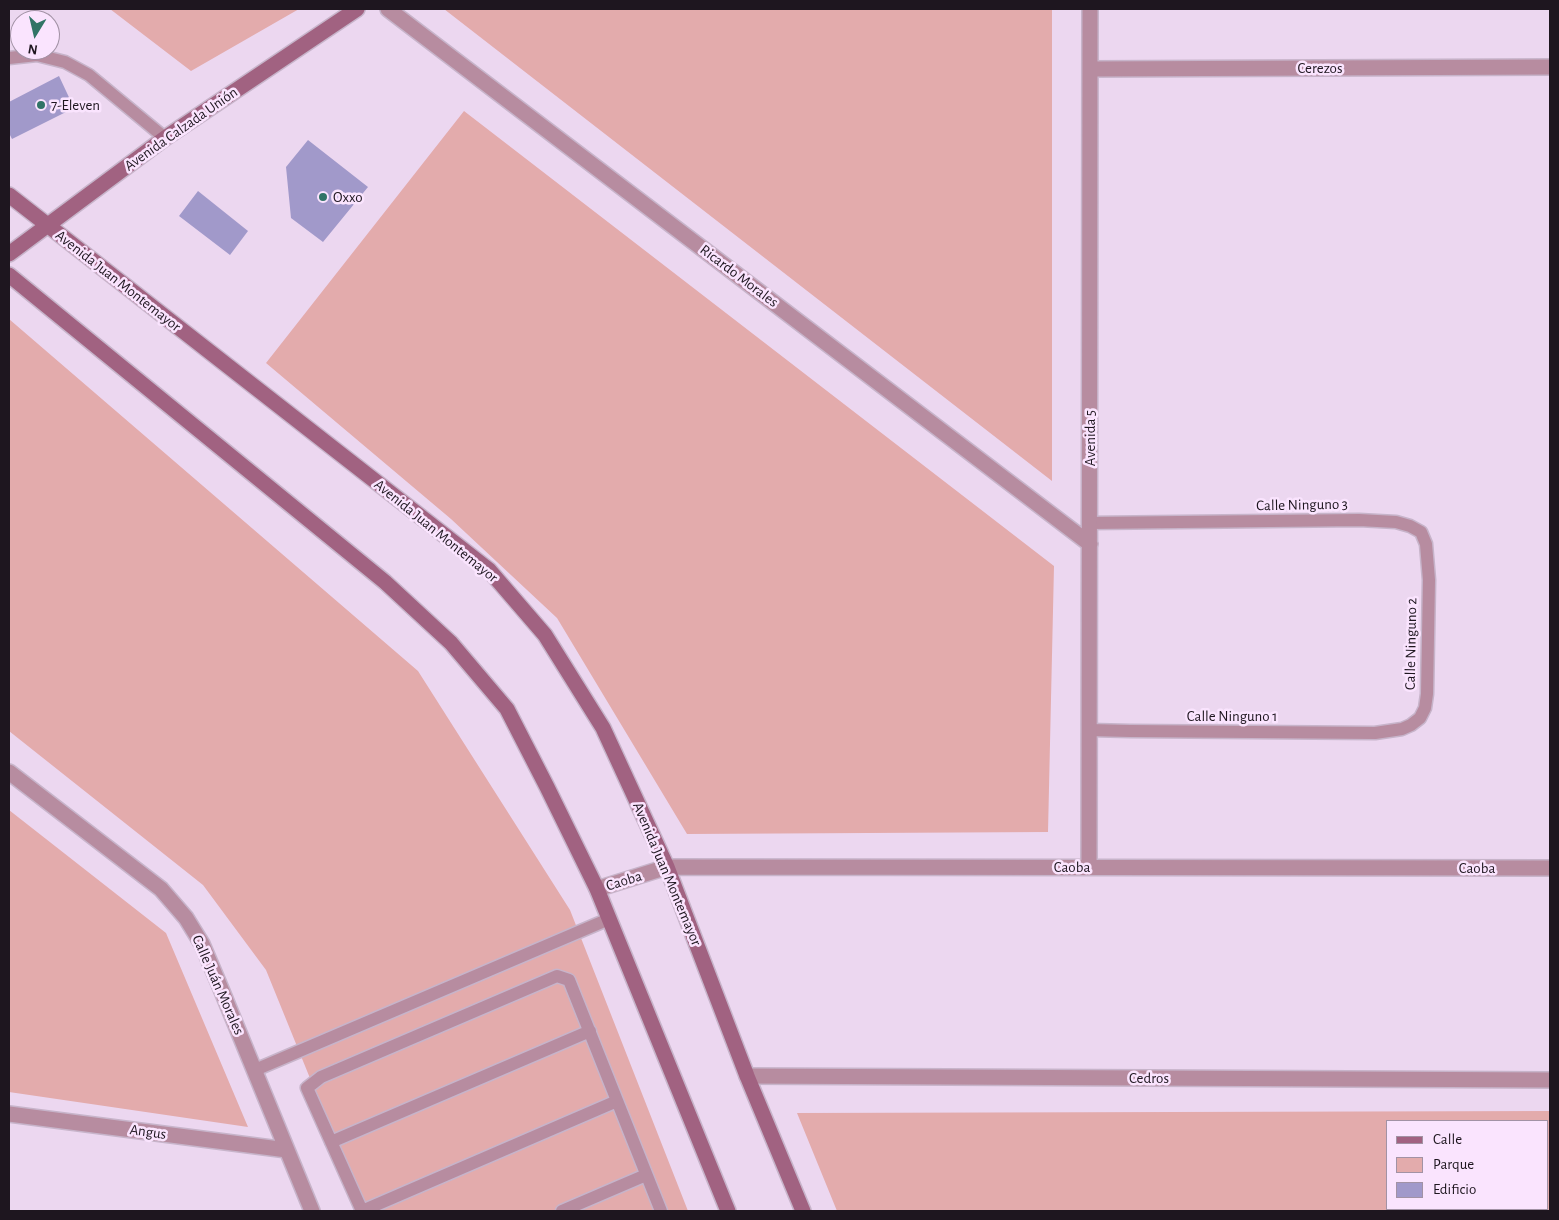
<!DOCTYPE html>
<html>
<head>
<meta charset="utf-8">
<style>
  body { margin:0 }
  #map { position:relative; width:1559px; height:1220px; overflow:hidden; background:#ecd7f0; font-family:"Alegreya Sans",sans-serif }
  canvas { display:block }
  .frame { position:absolute; inset:0; border:10px solid #1e161f; pointer-events:none }
  .legend { position:absolute; left:1386px; top:1120px; width:162px; height:90px; box-sizing:border-box; background:#fae4fe; border:1px solid #a292a5; margin:0; padding:6px 9px; list-style:none; font-size:15px; color:#1e161f }
  .legend li { display:flex; align-items:center; gap:10px; height:25px }
  .legend b { width:25px; border:1px solid #a292a5 }
  .north { position:absolute; left:10px; top:10px; width:50px; height:50px; box-sizing:border-box; background:#fae4fe; border:1px solid #a292a5; border-radius:50%; rotate:189deg; font-size:14px; font-weight:700; line-height:20px; text-align:center; color:#1e161f }
  .north::after { content:''; display:block; margin:auto; width:18px; height:22px; background:#317466; clip-path:polygon(50% 0,100% 100%,50% 72%,0 100%) }
</style>
</head>
<body>
<div id="map">
<canvas width="1559" height="1220"></canvas>
<div class="frame"></div>
<ul class="legend">
<li><b style="height:6px;background:#a16281"></b>Calle</li>
<li><b style="height:14px;background:#e3abac"></b>Parque</li>
<li><b style="height:14px;background:#a199ca"></b>Edificio</li>
</ul>
<div class="north">N</div>
</div>
<script>
const g = document.querySelector('canvas').getContext('2d');
g.lineJoin = 'round';
function paint(path, color) { g.fillStyle = color; g.fill(path, 'evenodd'); }
const poly = rows => new Path2D(rows.map(r => 'M' + r).join(''));
function stroke(path, color, width, dash) { g.strokeStyle = color; g.lineWidth = width; g.lineCap = dash ? 'butt' : 'round'; g.setLineDash(dash || []); g.stroke(path); }
function drawText(font, color, halo, rows, align = 'center') {
  g.font = font + ' "Alegreya Sans",sans-serif'; g.lineWidth = 5; g.setLineDash([]); g.textBaseline = 'middle'; g.strokeStyle = halo; g.fillStyle = color; for (const [text, x, y, turn = 0] of rows) {
    g.save(); g.translate(x, y); g.rotate((+turn || 0) * Math.PI / 180); g.textAlign = isNaN(turn) ? turn : align; if (halo) g.strokeText(text, 0, 0); g.fillText(text, 0, 0); g.restore();
  }
}
paint(poly([
  [110,9,299,9,191,71],
  [444,9,1052,9,1052,481],
  [464,111,1054,566,1048,832,687,834,557,618,451,519,266,363],
  [9,319,418,671,570,910,688,1211,364,1211,266,970,203,885,9,731],
  [9,810,166,933,248,1127,9,1092],
  [1550,1111,1550,1211,837,1211,797,1113],
  [1548,1121,1548,1209,1388,1209,1388,1121]
]), '#e3abac');
paint(poly([
  [59,76,74,108,12,139,9,133,9,102],
  [308,140,368,187,323,242,291,218,286,167],
  [198,191,248,231,230,255,179,216]
]), '#a199ca');
const lane = poly([
  [9,58,37,55,65,62,89,75,165,138],
  [1090,730,1130,731,1375,733,1402,729,1411,725,1420,718,1425,708,1427,694,1429,580,1426,544,1421,532,1410,526,1396,522,1359,520,1090,523],
  [255,1070,609,919],
  [331,1142,590,1031],
  [362,1211,307,1088,321,1077,557,976,569,980,661,1211],
  [362,1211,617,1101],
  [562,1211,646,1175]
]);
const street = poly([
  [388,9,1090,544],
  [1090,69,1550,67],
  [9,772,161,889,186,918,202,944,219,984,312,1211],
  [1089,867,1090,9],
  [597,889,667,867,1550,868],
  [747,1076,1550,1080],
  [9,1114,287,1150]
]);
const secondary = poly([
  [9,195,489,570,545,635,603,728,667,867,747,1076,803,1211],
  [9,254,165,138,357,9],
  [9,275,385,582,451,643,507,709,547,787,597,889,728,1211]
]);
stroke(lane, '#c7b4ca', 15);
stroke(street, '#c7b4ca', 18);
stroke(secondary, '#c7b4ca', 18);
stroke(lane, '#b78ca0', 12);
stroke(street, '#b78ca0', 15);
stroke(secondary, '#a16281', 15);
for (const [x, y, r, color] of [
  [41,105,5,"#317466"],
  [323,197,5,"#317466"]
]) { const dot = new Path2D(); dot.arc(x, y, r, 0, 2 * Math.PI); g.fillStyle = color; g.fill(dot); stroke(dot, '#fae4fe', 2); }
drawText('15px', '#1e161f', '#fae4fe', [
  ["Cerezos",1320,68],
  ["Avenida Calzada Unión",181,129,-35],
  ["Ricardo Morales",739,276,37],
  ["Avenida Juan Montemayor",118,281,38],
  ["Avenida 5",1090,438,-90],
  ["Calle Ninguno 3",1302,505,-1],
  ["Avenida Juan Montemayor",436,531,39],
  ["Calle Ninguno 2",1411,644,-89],
  ["Calle Ninguno 1",1232,716],
  ["Caoba",1072,867],
  ["Caoba",1477,868],
  ["Avenida Juan Montemayor",667,874,67],
  ["Caoba",624,881,-17],
  ["Calle Juán Morales",218,985,66],
  ["Cedros",1149,1078],
  ["Angus",148,1132,8]
]);
drawText('15px', '#1e161f', '#fae4fe', [
  ["7-Eleven",51,105],
  ["Oxxo",333,197]
], 'left');
</script>
</body>
</html>
